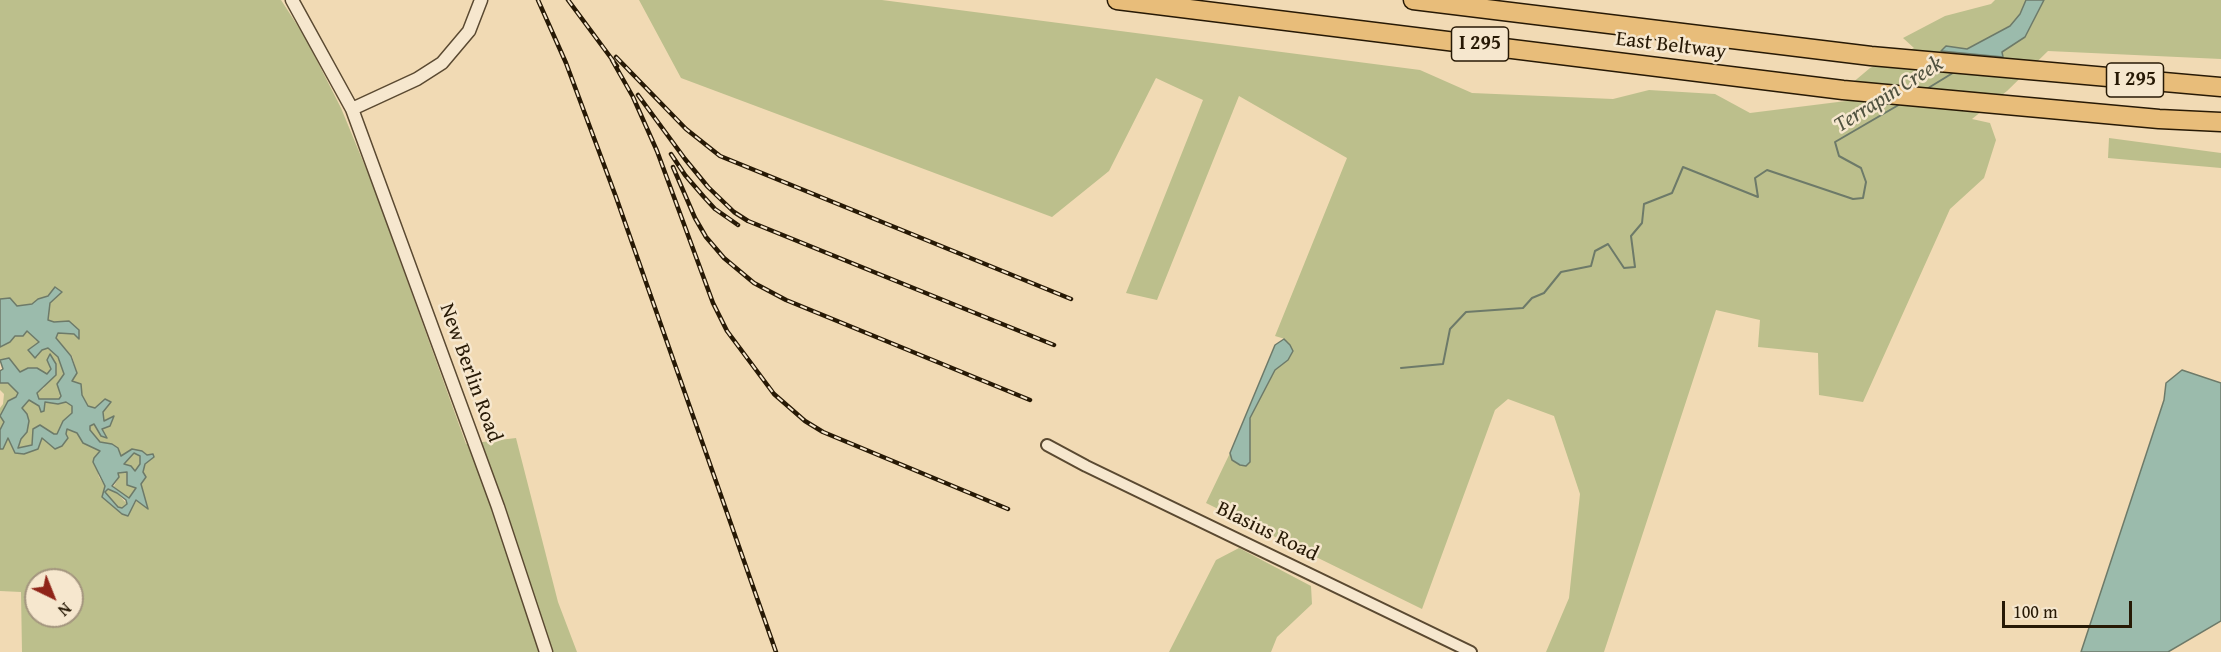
<!DOCTYPE html>
<html>
<head>
<meta charset="utf-8">
<style>
  body { margin:0 }
  #map { position:relative; width:2221px; height:652px; overflow:hidden; background:#f1dab4; font-family:"Gentium Book Plus",serif }
  canvas { display:block }
  .north { position:absolute; left:24px; top:568px; width:60px; height:60px; box-sizing:border-box; background:#f6e7ce; border:2px solid #a3957e; border-radius:50%; rotate:137deg; font-size:16px; font-weight:700; line-height:24px; text-align:center; color:#271905 }
  .north::after { content:''; display:block; margin:auto; width:21px; height:27px; background:#8f2418; clip-path:polygon(50% 0,100% 100%,50% 72%,0 100%) }
  .scale { position:absolute; left:2002px; top:601px; width:130px; height:27px; box-sizing:border-box; border:3px solid #271905; border-top:0; padding-left:8px; font-size:18px; line-height:21px; white-space:nowrap; color:#271905; -webkit-text-stroke:4px #f6e7ce; paint-order:stroke }
</style>
</head>
<body>
<div id="map">
<canvas width="2221" height="652"></canvas>
<div class="north">N</div>
<div class="scale">100 m</div>
</div>
<script>
const g = document.querySelector('canvas').getContext('2d');
g.lineJoin = 'round';
function paint(path, color) { g.fillStyle = color; g.fill(path, 'evenodd'); }
const poly = rows => new Path2D(rows.map(r => 'M' + r).join(''));
function stroke(path, color, width, dash) { g.strokeStyle = color; g.lineWidth = width; g.lineCap = dash ? 'butt' : 'round'; g.setLineDash(dash || []); g.stroke(path); }
function drawText(font, color, halo, rows, align = 'center') {
  g.font = font + ' "Gentium Book Plus",serif'; g.lineWidth = 5; g.setLineDash([]); g.textBaseline = 'middle'; g.strokeStyle = halo; g.fillStyle = color; for (const [text, x, y, turn = 0] of rows) {
    g.save(); g.translate(x, y); g.rotate((+turn || 0) * Math.PI / 180); g.textAlign = isNaN(turn) ? turn : align; if (halo) g.strokeText(text, 0, 0); g.fillText(text, 0, 0); g.restore();
  }
}
paint(poly([
  [0,0,281,0,305,37,341,108,372,183,466,444,516,438,558,602,577,652,22,652,21,592,0,591,0,449,3,448,5,441,8,438,15,453,24,454,42,438,51,446,66,434,67,429,78,433,83,443,100,451,94,458,99,477,105,486,102,497,127,516,137,500,147,508,141,484,145,463,153,457,153,454,147,455,142,451,121,456,117,448,112,444,100,442,90,430,90,426,94,424,101,429,113,416,104,421,103,412,88,406,82,395,80,385,72,381,77,372,72,356,56,338,57,333,74,334,69,321,54,322,48,320,50,303,62,292,38,299,32,304,17,306,9,298,0,299],
  [36,580,72,580,72,616,36,616],
  [639,0,882,0,1420,70,1472,93,1613,99,1649,90,1715,94,1750,113,1854,100,1851,84,1870,68,1914,48,1903,38,1945,16,1991,4,1995,0,2026,0,2020,14,2011,26,1966,49,1946,46,2003,56,2002,52,2025,37,2044,0,2221,0,2221,59,2048,51,2007,91,1972,119,1990,123,1996,140,1984,178,1950,209,1863,402,1819,395,1818,353,1758,347,1760,320,1716,310,1604,652,1546,652,1569,598,1580,494,1554,416,1508,399,1495,410,1422,609,1206,503,1230,453,1232,460,1250,461,1250,418,1275,370,1288,360,1285,339,1275,336,1347,158,1239,96,1157,300,1126,293,1203,100,1156,78,1109,171,1052,217,681,78],
  [2109,138,2221,153,2221,168,2108,158],
  [27,331,39,342,36,345,37,357,42,350,48,347,58,357,64,374,59,400,39,399,37,393,44,388,51,369,47,374,20,373,9,358,0,360,0,347,10,342,15,335],
  [0,383,8,383,18,393,0,430,0,408,3,404,4,394,0,390],
  [29,400,39,406,45,402,58,404,66,402,72,406,72,413,63,421,57,434,54,434,40,425,32,445,18,448,21,439,27,432,27,414,22,408],
  [134,453,140,456,140,464,135,471,124,464],
  [118,472,127,472,136,488,129,498,113,488,119,477],
  [108,489,117,493,127,504,122,508,118,507,105,492],
  [1239,548,1311,586,1312,604,1277,637,1271,652,1169,652,1216,560]
]), '#bcbf8c');
const water = poly([
  [2026,0,2044,0,2025,37,2002,52,2003,57,1941,51,1946,46,1967,49,2010,26,2020,14,2026,0],
  [55,287,62,292,50,303,48,320,54,322,69,321,79,330,79,339,74,334,58,333,56,338,71,356,77,373,72,381,81,384,82,395,88,406,95,408,105,399,111,402,103,412,104,421,114,416,110,426,102,429,107,438,101,436,94,424,90,426,90,430,100,442,112,444,118,448,121,456,132,449,142,451,147,455,153,454,154,457,145,464,143,472,146,477,141,484,148,509,136,500,128,516,122,514,102,497,105,486,93,462,94,458,100,451,83,443,77,433,67,429,66,434,68,438,62,446,55,449,42,438,38,449,24,454,15,453,8,438,3,449,0,449,0,430,4,422,0,416,8,401,16,397,18,393,8,383,0,383,0,371,3,369,0,360,9,358,20,372,28,368,37,368,47,374,51,369,47,360,50,354,56,364,56,375,37,393,39,399,59,399,61,396,57,384,64,374,58,357,48,348,42,350,35,358,28,350,39,342,27,331,23,336,15,336,10,342,0,347,0,299,10,298,17,306,32,304,38,299,48,296,55,287],
  [29,400,39,406,41,412,44,411,45,402,58,404,66,402,72,406,72,413,63,421,57,434,54,434,40,425,33,429,32,445,18,448,21,439,27,432,29,421,27,414,22,408,29,400],
  [134,453,140,456,140,464,135,471,131,466,124,464,134,453],
  [127,472,127,485,136,488,129,498,112,486,119,477,118,473,127,472],
  [108,489,117,493,126,500,127,504,122,508,118,507,105,492,108,489],
  [1284,339,1290,345,1293,351,1288,360,1275,370,1250,418,1250,462,1246,466,1240,465,1232,460,1230,453,1275,345,1284,339],
  [2182,370,2221,383,2221,621,2168,652,2081,652,2164,400,2166,383,2182,370]
]);
paint(water, '#9bbbac');
stroke(water, '#6d7a69', 1.5);
stroke(poly([
  [1925,90,1956,71],
  [1401,368,1443,364,1450,329,1466,312,1523,308,1532,298,1544,293,1561,272,1591,266,1595,251,1608,244,1624,268,1635,267,1631,236,1642,223,1644,204,1672,193,1683,167,1758,197,1755,178,1767,170,1853,199,1863,198,1866,182,1861,168,1839,156,1835,142,1902,103]
]), '#6d7a69', 2);
const minor = poly([
  [1047,445,1086,466,1471,652]
]);
const tertiary = poly([
  [292,0,352,109,498,507,546,652],
  [352,109,417,79,442,63,469,31,481,0]
]);
const motorway = poly([
  [1117,0,1843,90,2159,119,2221,122],
  [1413,0,1871,56,2221,87]
]);
stroke(minor, '#5a4931', 14);
stroke(tertiary, '#5a4931', 15);
stroke(motorway, '#271905', 21);
stroke(minor, '#f6e7ce', 10);
stroke(tertiary, '#f6e7ce', 12);
stroke(motorway, '#e8bd7a', 18);
const rail = poly([
  [538,0,566,63,616,197,776,652],
  [568,0,617,66],
  [616,57,686,129,720,156,1071,299],
  [612,60,633,97,657,151,713,303,727,331,774,394,805,421,823,432,1008,509],
  [638,95,685,159,708,187,734,212,748,221,1054,345],
  [671,154,685,175,704,197,715,209,738,225],
  [673,167,695,218,706,237,724,258,754,283,786,300,1030,400]
]);
stroke(rail, '#271905', 4.5);
stroke(rail, '#f6e7ce', 2, [7]);
for (const [x, y, w] of [
  [1480,44,57],
  [2135,80,57]
]) { const box = new Path2D(); box.roundRect(x - w / 2, y - 17, w, 34, 4.5); g.fillStyle = '#f6e7ce'; g.fill(box); stroke(box, '#271905', 1.5); }
drawText('bold 20px', '#271905', null, [
  ["I 295",1480,44],
  ["I 295",2135,80]
]);
drawText('21px', '#271905', '#f6e7ce', [
  ["East Beltway",1671,46,7],
  ["New Berlin Road",470,373,70],
  ["Blasius Road",1267,532,26]
]);
drawText('italic 22px', '#50523f', '#f6e7ce', [
  ["Terrapin Creek",1889,95,-32]
]);
</script>
</body>
</html>
